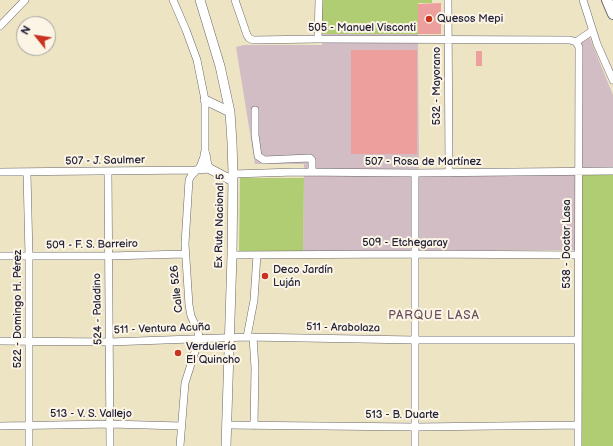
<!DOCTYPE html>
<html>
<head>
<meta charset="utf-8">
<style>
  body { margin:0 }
  #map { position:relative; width:613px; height:446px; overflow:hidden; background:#ede4c4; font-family:"Balsamiq Sans",sans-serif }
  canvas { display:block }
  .north { position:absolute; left:16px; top:16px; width:40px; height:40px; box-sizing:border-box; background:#fcf5e5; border:1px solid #a5a1a1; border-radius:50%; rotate:300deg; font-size:11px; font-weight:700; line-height:16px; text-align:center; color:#22223b }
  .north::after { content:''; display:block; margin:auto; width:14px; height:18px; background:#c8321e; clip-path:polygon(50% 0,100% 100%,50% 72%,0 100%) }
</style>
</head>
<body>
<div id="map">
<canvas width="613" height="446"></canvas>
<div class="north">N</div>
</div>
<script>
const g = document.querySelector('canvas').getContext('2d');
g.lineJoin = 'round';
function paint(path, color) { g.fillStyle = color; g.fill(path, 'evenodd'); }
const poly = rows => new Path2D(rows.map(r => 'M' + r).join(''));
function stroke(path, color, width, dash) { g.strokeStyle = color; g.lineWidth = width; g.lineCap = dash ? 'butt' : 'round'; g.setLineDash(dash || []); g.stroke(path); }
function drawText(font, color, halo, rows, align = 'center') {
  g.font = font + ' "Balsamiq Sans",sans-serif'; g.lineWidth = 4; g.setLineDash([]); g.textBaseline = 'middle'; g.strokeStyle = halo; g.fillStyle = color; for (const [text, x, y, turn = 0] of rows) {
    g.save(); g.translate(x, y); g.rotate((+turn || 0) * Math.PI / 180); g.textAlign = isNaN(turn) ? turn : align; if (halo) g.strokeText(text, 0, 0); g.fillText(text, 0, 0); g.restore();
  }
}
paint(poly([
  [322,34,418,34,419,175,580,175,581,35,589,36,613,95,613,175,580,175,580,250,303,251,304,164,255,164,236,47,244,45,322,45]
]), '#d2bdc5');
paint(poly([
  [322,0,432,0,432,3,418,3,418,34,322,34],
  [580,175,613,175,613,446,581,446],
  [240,178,304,178,303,251,239,251]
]), '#b1cd74');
paint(poly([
  [441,3,441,34,418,34,418,4],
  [351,50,417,50,417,154,351,154],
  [476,51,482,51,482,66,476,66]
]), '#ed9f9d');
const minor = poly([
  [173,0,186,30,197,60,205,100,205,154,200,167,191,176,189,180,185,244,189,305,191,316,198,331,199,339,185,383,180,446],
  [235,0,247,35,249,38,253,40,318,39,570,40,576,42,592,31],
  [448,0,449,173],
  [583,0,597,44,613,80],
  [0,26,25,0],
  [318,39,319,0],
  [576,42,579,47,578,446],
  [255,110,255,135,258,156,264,160,310,158,312,160,312,172],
  [0,172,196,170,210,169],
  [108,172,110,446],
  [27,173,29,256,29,446],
  [415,173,415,446],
  [233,174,295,172,415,173,613,171],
  [232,255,415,254,578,255],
  [0,256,108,256,185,254],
  [247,337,254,300,257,255],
  [253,337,255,368,254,426],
  [0,341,110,342,247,337,415,340,577,340],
  [226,425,416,427,577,425],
  [0,426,110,424,181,426]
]);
const major = poly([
  [200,0,220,66,230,112,232,142,233,174,232,255,226,446],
  [205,100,230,112],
  [205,154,207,166,210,169,233,181]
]);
const highway = poly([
  [607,0,613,14]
]);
stroke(minor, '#69666b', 8);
stroke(major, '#69666b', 10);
stroke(highway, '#69666b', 12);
stroke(minor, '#fff', 7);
stroke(major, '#fff', 9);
stroke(highway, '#fff', 10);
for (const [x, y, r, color] of [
  [429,19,4,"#c8321e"],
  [265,276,4,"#c8321e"],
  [178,353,4,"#c8321e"]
]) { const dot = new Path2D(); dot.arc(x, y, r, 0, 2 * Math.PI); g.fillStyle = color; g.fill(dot); stroke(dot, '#fcf5e5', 1.5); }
drawText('11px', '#22223b', '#fcf5e5', [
  ["Quesos Mepi",437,19],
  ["Deco Jardín",273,270],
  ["Luján",273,283],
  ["Verdulería",186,347],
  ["El Quincho",186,360]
], 'left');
drawText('11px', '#22223b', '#fcf5e5', [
  ["505 - Manuel Visconti",362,28],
  ["532 - Mayorano",437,86,-90],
  ["507 - J. Saulmer",105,161,-1],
  ["507 - Rosa de Martínez",423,162],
  ["Ex Ruta Nacional 5",220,221,-89],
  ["509 - Etchegaray",405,243],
  ["538 - Doctor Lasa",567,244,-90],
  ["509 - F. S. Barreiro",92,245,-1],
  ["Calle 526",177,289,-96],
  ["522 - Domingo H. Pérez",18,309,-90],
  ["524 - Paladino",98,309,-91],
  ["511 - Arabolaza",343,328,1],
  ["511 - Ventura Acuña",162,329,-2],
  ["513 - V. S. Vallejo",91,414],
  ["513 - B. Duarte",402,415]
]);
g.letterSpacing = '1px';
drawText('12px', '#694e5d', '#fcf5e5', [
  ["PARQUE LASA",434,316]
]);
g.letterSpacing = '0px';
</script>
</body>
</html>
